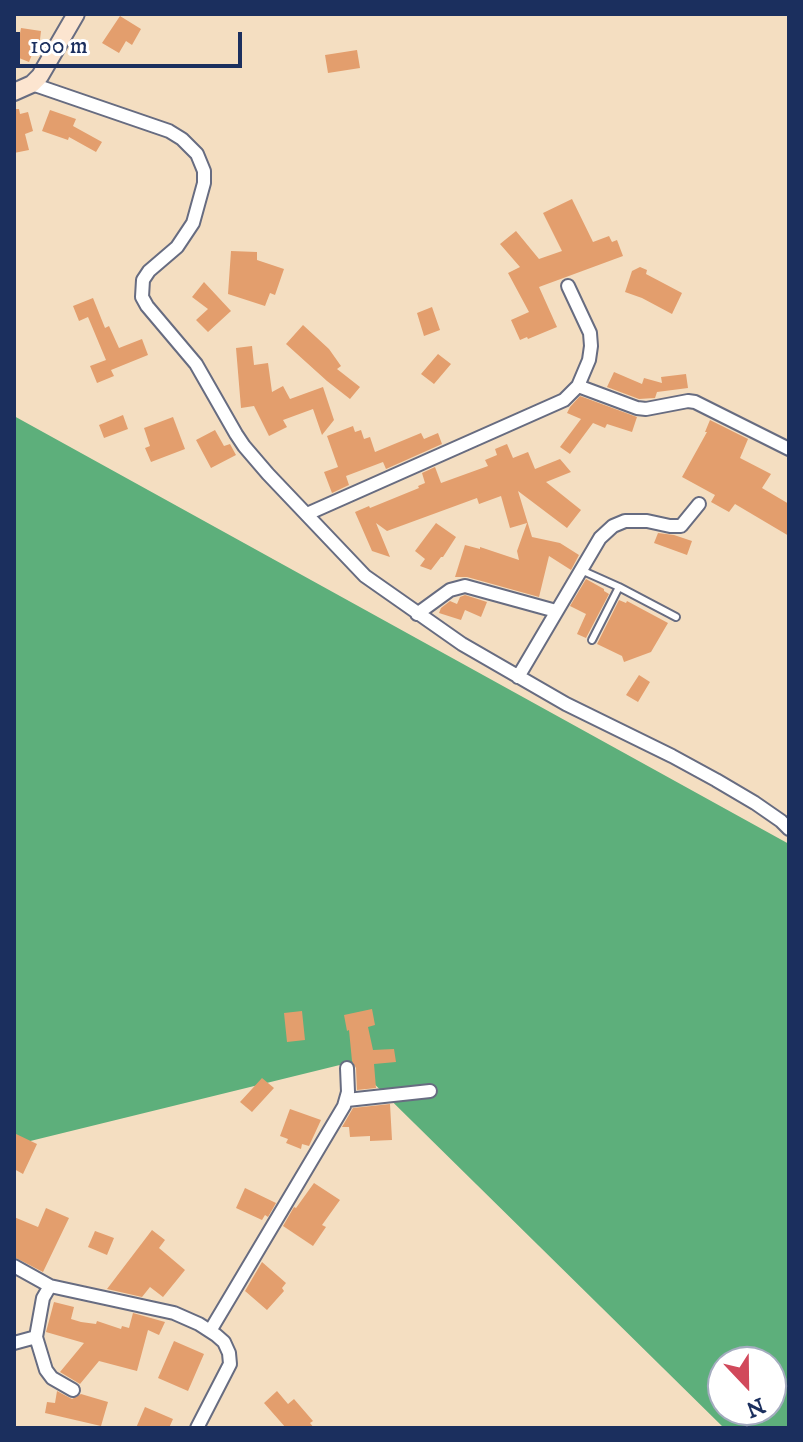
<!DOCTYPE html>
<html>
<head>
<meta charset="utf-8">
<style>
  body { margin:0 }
  #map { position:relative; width:803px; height:1442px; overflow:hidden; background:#f4dec1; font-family:"IM FELL DW Pica",serif }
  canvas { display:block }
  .frame { position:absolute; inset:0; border:16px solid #1b2f5e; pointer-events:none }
  .north { position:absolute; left:707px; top:1346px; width:80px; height:80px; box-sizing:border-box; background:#fff; border:2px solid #a4acbf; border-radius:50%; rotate:158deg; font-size:22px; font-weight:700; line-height:32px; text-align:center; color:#1b2f5e }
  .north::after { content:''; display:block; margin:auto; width:28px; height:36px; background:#d1495b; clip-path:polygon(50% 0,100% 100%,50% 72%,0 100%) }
  .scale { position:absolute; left:16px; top:32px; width:226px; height:36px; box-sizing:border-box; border:4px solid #1b2f5e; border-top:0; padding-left:10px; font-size:24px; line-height:28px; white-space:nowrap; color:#1b2f5e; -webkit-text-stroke:6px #fff; paint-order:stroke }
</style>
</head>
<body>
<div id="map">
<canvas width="803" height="1442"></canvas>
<div class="frame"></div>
<div class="north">N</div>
<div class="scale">100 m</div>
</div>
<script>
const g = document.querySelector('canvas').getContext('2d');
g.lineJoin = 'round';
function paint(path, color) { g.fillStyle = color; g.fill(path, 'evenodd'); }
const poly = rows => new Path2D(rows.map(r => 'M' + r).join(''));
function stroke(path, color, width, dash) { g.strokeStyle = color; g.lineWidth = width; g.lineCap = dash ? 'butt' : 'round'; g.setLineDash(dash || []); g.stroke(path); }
paint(poly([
  [14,416,789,844,789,1428,724,1428,352,1062,14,1145],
  [723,1362,771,1362,771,1410,723,1410]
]), '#5daf7b');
paint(poly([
  [120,16,141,29,132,45,126,41,119,53,102,43],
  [21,28,41,31,39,48,35,47,29,62,14,56,18,45],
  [357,50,360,68,328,73,325,55],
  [14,109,19,109,20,114,28,112,33,131,25,134,29,150,14,153],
  [50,110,76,119,73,126,102,142,96,152,69,137,68,140,42,131],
  [572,199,593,242,609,236,612,242,617,240,623,256,539,287,557,327,528,339,527,337,520,340,511,320,529,312,508,273,520,267,500,244,516,231,539,259,562,251,543,213],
  [231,251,257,252,257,260,284,269,275,295,270,293,265,306,228,294],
  [640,267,647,270,646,274,682,293,672,314,642,298,625,292,632,271],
  [204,282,231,311,208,332,196,320,208,309,192,297],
  [93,298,105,328,109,326,119,348,142,339,148,355,111,370,114,376,97,383,90,366,106,360,88,317,79,321,73,306],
  [432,307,440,330,424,336,417,313],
  [303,325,329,349,341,366,337,369,360,387,350,399,327,381,286,344],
  [252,346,254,365,268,363,272,392,283,386,290,399,323,387,334,420,322,435,313,409,283,420,287,427,269,436,254,406,241,408,236,348],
  [438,354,451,364,434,384,421,374],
  [614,372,642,384,644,378,662,383,661,377,686,374,688,388,657,392,655,398,639,399,607,387],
  [580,396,637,417,632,432,607,424,605,428,593,423,570,454,560,447,581,419,567,413,570,407],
  [123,415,128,429,104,438,99,425],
  [173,417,185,449,151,462,145,448,150,446,144,428],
  [710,420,748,439,740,458,771,474,762,488,789,504,789,536,735,504,729,512,711,502,715,495,682,477,707,432,705,432],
  [353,426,355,432,361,430,364,439,370,437,375,452,421,433,424,439,438,433,442,444,386,469,383,462,346,476,349,485,332,493,324,472,338,467,327,436],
  [215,430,224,446,230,444,236,455,211,468,196,440],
  [507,444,513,458,528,452,535,469,560,459,571,472,546,482,581,510,567,528,518,491,532,537,560,543,579,555,571,570,549,556,539,597,467,577,455,577,465,545,480,549,480,547,519,560,517,551,527,523,510,528,501,496,479,504,477,498,387,531,376,523,390,557,372,551,355,512,369,506,370,508,419,488,418,486,425,483,422,473,435,467,441,483,488,466,485,460,497,455,495,449],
  [436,523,456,537,443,557,441,557,431,570,420,566,425,559,415,551],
  [658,533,674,535,692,541,687,555,654,543],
  [586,579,604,589,604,591,609,594,586,638,577,634,586,614,570,606],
  [465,595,487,602,481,617,465,610,461,620,439,613,441,608,450,601,457,604,460,597],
  [619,600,626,603,627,601,668,623,651,652,624,662,622,656,597,644],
  [639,675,650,682,638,702,626,695],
  [372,1009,375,1025,368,1027,373,1050,394,1049,396,1062,374,1064,376,1088,357,1090,356,1068,352,1061,349,1030,347,1031,344,1015],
  [302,1011,305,1040,287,1042,284,1013],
  [262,1078,274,1088,252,1112,240,1102],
  [390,1104,392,1140,370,1141,370,1136,350,1137,349,1127,342,1127,353,1108],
  [290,1109,321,1120,309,1146,302,1144,301,1149,286,1143,288,1139,280,1136],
  [14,1133,37,1144,23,1174,14,1169],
  [314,1183,340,1200,322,1225,326,1227,313,1246,283,1226,294,1207,296,1208],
  [245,1188,276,1203,268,1217,265,1215,262,1220,236,1208],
  [46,1208,69,1218,43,1272,14,1257,14,1217,38,1227],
  [152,1230,165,1240,159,1248,185,1270,163,1297,150,1287,142,1297,107,1289],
  [95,1231,114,1238,107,1255,88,1247],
  [262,1262,286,1283,282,1288,284,1291,267,1310,245,1291],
  [54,1302,74,1307,71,1319,81,1322,96,1324,97,1321,121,1329,122,1326,129,1328,133,1313,165,1322,159,1335,148,1330,137,1371,99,1361,80,1384,60,1372,84,1343,46,1332],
  [174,1341,204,1354,188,1391,158,1378],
  [57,1391,72,1399,81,1394,108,1402,101,1426,45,1413,47,1402,55,1403],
  [277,1391,288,1404,294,1399,313,1421,310,1423,314,1428,286,1428,264,1403],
  [145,1407,173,1419,169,1428,136,1428]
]), '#e39e6d');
const lane = poly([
  [581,570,619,587,676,617],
  [592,640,619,587]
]);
const street = poly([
  [32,84,169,131,182,139,197,154,204,171,204,183,193,223,177,247,149,271,143,280,142,297,147,306,196,364,236,434,244,446,268,474,365,576,462,644,566,704,672,756,716,780,755,803,781,821,789,829],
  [578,386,637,408,646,409,688,401,695,402,789,449],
  [307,514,564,400,578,386,589,360,591,346,590,333,568,286],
  [417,614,450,590,465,586,556,611],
  [518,677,600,538,613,526,625,521,647,521,670,526,681,526,699,504],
  [347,1100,430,1091],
  [14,1266,50,1286,174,1313,199,1324,216,1335,224,1342,229,1353,230,1364,197,1428],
  [50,1286,43,1298,36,1337,46,1370,52,1378,73,1390],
  [210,1331,344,1106,348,1092,347,1068],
  [14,1343,36,1337]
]);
const secondary = poly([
  [14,92,32,84,40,76,76,14]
]);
stroke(lane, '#676c81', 10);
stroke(street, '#676c81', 16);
stroke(secondary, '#676c81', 20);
stroke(lane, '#fff', 6);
stroke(street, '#fff', 12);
stroke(secondary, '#fce5d0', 16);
</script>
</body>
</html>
